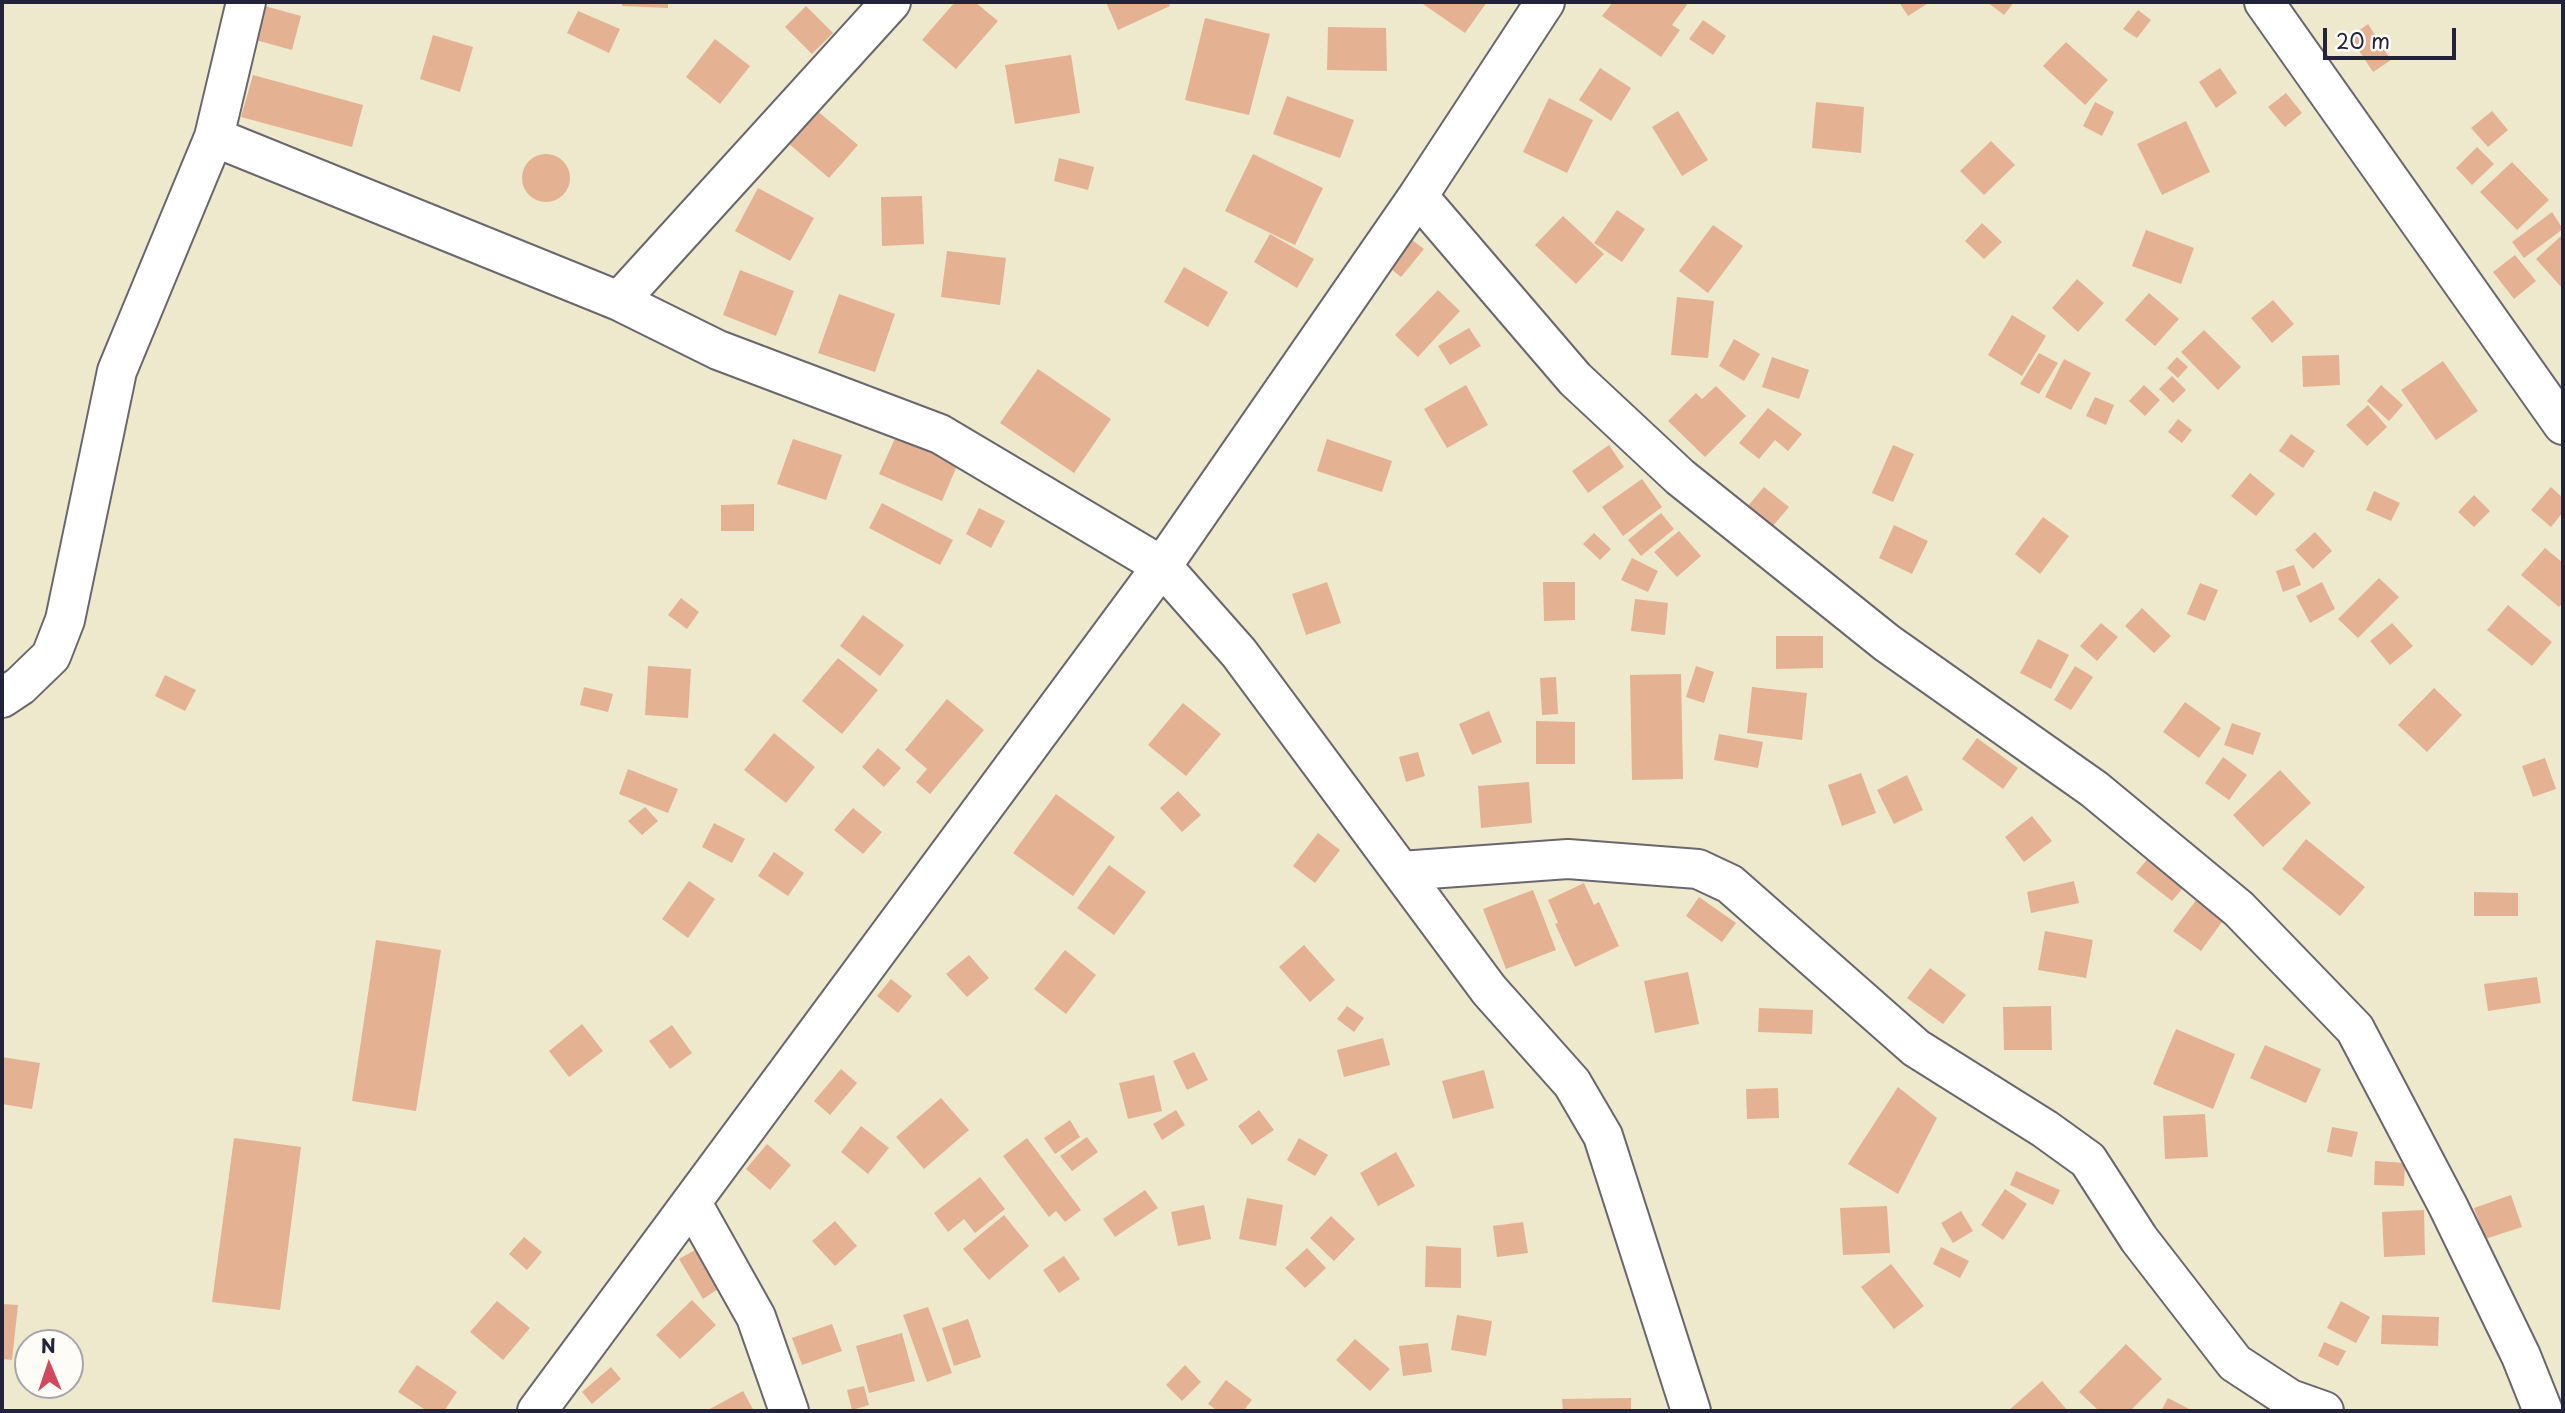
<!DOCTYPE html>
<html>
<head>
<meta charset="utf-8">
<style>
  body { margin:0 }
  #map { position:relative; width:2565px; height:1413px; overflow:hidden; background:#eee8cc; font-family:"Playpen Sans",sans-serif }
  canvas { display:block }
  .frame { position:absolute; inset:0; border:4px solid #22223b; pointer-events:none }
  .north { position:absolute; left:14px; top:1329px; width:70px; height:70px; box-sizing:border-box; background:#fdfcf7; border:2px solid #a5a5ac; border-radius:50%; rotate:358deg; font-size:19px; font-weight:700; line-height:28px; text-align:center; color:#22223b }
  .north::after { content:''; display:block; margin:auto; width:24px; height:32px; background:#d1495b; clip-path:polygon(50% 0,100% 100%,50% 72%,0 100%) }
  .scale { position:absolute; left:2323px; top:28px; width:133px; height:32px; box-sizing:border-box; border:4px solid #22223b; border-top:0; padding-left:9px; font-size:21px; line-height:24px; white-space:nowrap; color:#22223b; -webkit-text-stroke:5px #fdfcf7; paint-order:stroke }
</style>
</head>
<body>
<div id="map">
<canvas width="2565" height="1413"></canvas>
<div class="frame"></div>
<div class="north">N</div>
<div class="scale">20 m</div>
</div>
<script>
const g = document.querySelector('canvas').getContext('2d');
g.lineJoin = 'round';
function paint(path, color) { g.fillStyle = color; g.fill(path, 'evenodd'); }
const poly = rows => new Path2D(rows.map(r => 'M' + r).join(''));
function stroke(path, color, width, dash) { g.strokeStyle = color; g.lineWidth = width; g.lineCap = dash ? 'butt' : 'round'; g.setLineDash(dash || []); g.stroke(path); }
paint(poly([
  [622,2,668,2,668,8,622,6],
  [955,2,975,2,998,21,956,69,922,40],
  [1106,2,1168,2,1170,6,1118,30],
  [1420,2,1487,2,1465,33],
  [1613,2,1689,2,1672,25,1680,30,1661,57,1602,16],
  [1899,2,1930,2,1908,16],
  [1987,2,2014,2,2004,15],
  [261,5,301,16,292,50,252,39],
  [806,6,833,33,812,54,785,27],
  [2138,10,2151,20,2137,38,2123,29],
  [578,11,620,29,609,53,567,33],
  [1205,18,1270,34,1249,115,1185,100],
  [1703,20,1726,36,1713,55,1689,39],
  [2368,24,2391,60,2373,72,2350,37],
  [1328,27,1386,28,1387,71,1327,70],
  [433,35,473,47,460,92,420,79],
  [715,39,750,66,720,104,686,77],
  [2066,42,2108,80,2085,105,2043,66],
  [1071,55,1080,113,1015,124,1005,65],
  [1600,68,1631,88,1611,121,1579,100],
  [2220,68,2237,93,2216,108,2199,82],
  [253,75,363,105,352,147,241,117],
  [2286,93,2302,113,2285,127,2268,107],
  [1287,96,1354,120,1340,158,1273,134],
  [1549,98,1593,120,1567,173,1523,152],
  [1816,102,1864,107,1861,153,1812,148],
  [2095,102,2114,112,2102,136,2083,126],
  [809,104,858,145,829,178,781,137],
  [1678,111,1708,160,1682,176,1652,127],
  [2492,111,2508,130,2488,147,2471,128],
  [2186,121,2210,172,2162,195,2137,144],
  [1991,141,2015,165,1984,195,1960,171],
  [2477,147,2494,164,2472,185,2456,168],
  '522 178a24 24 0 1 1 48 0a24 24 0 1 1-48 0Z',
  [1253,154,1323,188,1295,245,1225,211],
  [1059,158,1094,167,1088,190,1054,181],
  [2512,162,2549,200,2517,230,2480,192],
  [758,188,814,218,790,261,735,231],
  [922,196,924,244,882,246,881,197],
  [1617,210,1645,229,1622,262,1594,243],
  [2552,212,2563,229,2524,258,2512,242],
  [1563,216,1604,254,1576,284,1535,245],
  [1982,223,2002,242,1984,259,1965,241],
  [1713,225,1743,246,1708,293,1679,271],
  [2146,230,2194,248,2181,284,2132,266],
  [1270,234,1314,259,1297,288,1254,262],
  [2561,236,2563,239,2563,289,2536,259],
  [1408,237,1424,249,1401,277,1386,265],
  [947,251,1006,258,1000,305,941,297],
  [2515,255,2536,281,2514,299,2493,272],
  [1184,267,1228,292,1208,327,1164,302],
  [740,270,794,291,776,336,723,315],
  [2077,279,2104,303,2078,332,2052,308],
  [1438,290,1460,311,1418,357,1395,335],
  [2149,293,2179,319,2155,346,2125,320],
  [839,294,895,314,875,372,818,353],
  [1677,297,1714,301,1708,358,1671,355],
  [2273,300,2294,324,2272,343,2251,318],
  [2012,315,2046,336,2022,376,1988,355],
  [1469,328,1481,346,1450,365,1438,346],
  [2204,330,2241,367,2218,390,2181,352],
  [1734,339,1760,354,1744,381,1719,366],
  [2039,353,2058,363,2039,394,2020,384],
  [2339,355,2340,385,2303,387,2302,356],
  [1772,357,1809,370,1799,399,1762,387],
  [2177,357,2188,367,2178,378,2167,368],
  [2064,359,2091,373,2071,410,2045,397],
  [2443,361,2478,411,2436,440,2401,390],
  [1038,369,1111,419,1074,473,1000,423],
  [2172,376,2186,390,2173,403,2159,389],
  [1466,385,1488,425,1447,448,1424,409],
  [2144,385,2160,400,2145,416,2129,401],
  [2381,385,2403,405,2389,421,2367,401],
  [1716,386,1746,416,1705,457,1668,421,1696,393,1702,399],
  [2095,397,2114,405,2106,425,2086,416],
  [2368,405,2387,427,2367,446,2346,425],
  [1768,408,1802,434,1788,451,1775,440,1759,459,1739,443],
  [2178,419,2192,430,2182,443,2168,432],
  [897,434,959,461,942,501,879,474],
  [2291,434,2315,451,2303,468,2279,451],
  [793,439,842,455,826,500,777,484],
  [1327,439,1392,461,1382,492,1317,471],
  [1609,445,1624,467,1588,493,1572,471],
  [1893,445,1914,454,1893,502,1872,493],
  [2250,473,2275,494,2256,516,2231,496],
  [1642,479,1662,507,1623,536,1602,507],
  [1764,487,1789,507,1772,527,1747,507],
  [2551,487,2563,498,2563,512,2551,527,2531,510],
  [2374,491,2400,503,2391,521,2366,510],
  [2474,495,2490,511,2474,527,2458,512],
  [882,503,953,540,940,565,869,528],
  [754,504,754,531,721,531,721,505],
  [979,508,1005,521,991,548,966,534],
  [1661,513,1674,529,1641,556,1628,540],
  [2043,517,2069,536,2040,574,2015,554],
  [1894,525,1928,541,1912,574,1879,558],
  [1679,531,1701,556,1677,577,1654,552],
  [2315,532,2332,551,2313,569,2295,550],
  [1594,533,1611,549,1600,560,1583,544],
  [2545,548,2563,563,2563,602,2559,607,2521,575],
  [1632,558,1658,571,1648,592,1621,580],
  [2294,565,2301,585,2283,592,2276,571],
  [2379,578,2399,597,2358,638,2338,619],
  [1327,582,1341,623,1306,635,1292,594],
  [1543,582,1575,582,1575,620,1544,621],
  [2322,582,2335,609,2310,623,2296,596],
  [2200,583,2218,590,2205,621,2187,614],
  [681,598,699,612,687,629,668,615],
  [1635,599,1668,603,1665,635,1631,631],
  [2508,605,2552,642,2532,666,2487,630],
  [2142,608,2171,636,2154,653,2125,626],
  [863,615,904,645,880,676,840,646],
  [2101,623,2118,637,2097,661,2080,646],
  [2392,623,2413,646,2390,665,2370,641],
  [1776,636,1823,636,1823,668,1776,669],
  [2038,639,2069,655,2051,689,2020,673],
  [838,658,878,690,842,734,802,701],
  [648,666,691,669,688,718,645,715],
  [1696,666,1714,672,1704,703,1686,697],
  [2075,666,2093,677,2071,710,2054,700],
  [1681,674,1683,779,1632,780,1630,675],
  [165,675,196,690,185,711,155,696],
  [1556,677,1558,714,1542,715,1540,678],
  [584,687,613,694,608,712,580,705],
  [1752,687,1807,693,1802,740,1747,733],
  [2434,688,2462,715,2427,752,2398,725],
  [947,699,984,730,930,794,916,782,927,769,905,750],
  [2185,702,2221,728,2199,758,2163,732],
  [1183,703,1221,734,1186,776,1148,745],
  [1489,711,1502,742,1472,755,1459,724],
  [1536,721,1575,722,1575,764,1536,764],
  [2232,723,2261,733,2253,755,2224,745],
  [774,733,815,767,786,803,744,770],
  [1719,734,1763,742,1758,768,1714,760],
  [1977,738,2018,768,2003,789,1962,759],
  [878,748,901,768,884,787,862,767],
  [1418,752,1425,776,1406,782,1399,757],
  [2223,757,2247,775,2229,800,2205,783],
  [2545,758,2556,789,2533,797,2522,766],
  [628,769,678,789,668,813,619,794],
  [2280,770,2311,803,2263,847,2233,815],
  [1861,773,1876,813,1842,826,1828,785],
  [1907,775,1923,810,1894,824,1877,790],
  [1529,782,1532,823,1481,828,1478,786],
  [1178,791,1201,815,1182,832,1160,808],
  [1056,794,1115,837,1073,896,1013,853],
  [645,807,658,821,642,835,628,821],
  [853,808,882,832,863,854,834,830],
  [2032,816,2052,841,2024,862,2005,837],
  [714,823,745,839,732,863,702,847],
  [1318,833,1340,850,1315,883,1293,866],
  [2306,839,2365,887,2340,916,2282,869],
  [774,852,804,873,788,896,758,876],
  [2150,856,2186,884,2172,901,2136,873],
  [1109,865,1146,892,1114,935,1077,908],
  [689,881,715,899,688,938,662,919],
  [2074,881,2079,903,2031,913,2027,892],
  [1584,883,1594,905,1599,902,1619,946,1575,967,1555,924,1558,923,1548,900],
  [1533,890,1556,950,1506,969,1483,909],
  [2474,892,2518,893,2518,916,2474,916],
  [1699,897,1736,923,1722,942,1686,916],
  [2197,899,2224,919,2201,951,2173,931],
  [2045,931,2093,940,2086,978,2038,970],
  [376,940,441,950,416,1111,352,1101],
  [1304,945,1335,980,1310,1002,1279,967],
  [1065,950,1096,975,1066,1014,1034,989],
  [969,955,989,978,967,997,946,974],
  [1930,968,1966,995,1943,1024,1907,998],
  [1688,972,1699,1024,1655,1033,1644,981],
  [2537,977,2541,1003,2488,1011,2484,984],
  [891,979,912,996,898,1013,877,996],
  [1347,1006,1364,1018,1354,1032,1337,1019],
  [2051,1006,2052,1050,2004,1050,2003,1007],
  [1759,1008,1813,1010,1812,1034,1758,1032],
  [582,1024,603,1051,569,1077,549,1051],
  [672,1025,692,1053,670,1069,649,1041],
  [2176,1029,2235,1054,2213,1109,2153,1084],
  [1383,1038,1390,1065,1344,1077,1337,1050],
  [2265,1045,2321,1069,2306,1103,2250,1078],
  [1194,1052,1208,1080,1187,1090,1173,1061],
  [2,1057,40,1063,32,1109,2,1104],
  [841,1069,857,1083,830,1115,814,1101],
  [1484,1070,1494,1108,1453,1119,1442,1081],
  [1154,1075,1162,1111,1128,1119,1119,1083],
  [1898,1087,1937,1118,1898,1194,1848,1164],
  [1778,1088,1779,1118,1747,1119,1746,1089],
  [941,1098,969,1130,924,1169,896,1137],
  [1176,1110,1185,1125,1162,1140,1153,1124],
  [1259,1110,1274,1130,1252,1145,1238,1126],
  [2205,1114,2208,1157,2165,1159,2163,1116],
  [1070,1120,1080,1137,1055,1154,1044,1138],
  [861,1126,889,1148,868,1174,841,1152],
  [2332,1127,2358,1132,2352,1157,2327,1152],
  [1087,1137,1098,1152,1072,1171,1060,1156],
  [234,1138,301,1147,280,1310,212,1302],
  [1027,1138,1081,1210,1065,1222,1056,1211,1049,1217,1003,1156],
  [1299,1138,1328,1155,1315,1176,1287,1160],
  [767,1144,791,1165,770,1190,746,1169],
  [1396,1152,1415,1186,1378,1206,1360,1173],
  [2375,1161,2405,1163,2404,1186,2374,1185],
  [2016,1171,2060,1190,2053,1205,2010,1185],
  [980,1177,1005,1209,975,1233,964,1219,948,1232,934,1213],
  [2005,1189,2027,1204,2003,1240,1981,1225],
  [1145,1190,1158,1208,1115,1237,1103,1219],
  [2511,1195,2522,1227,2485,1239,2474,1208],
  [1247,1198,1283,1205,1276,1246,1239,1239],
  [1204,1205,1211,1239,1178,1246,1171,1212],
  [1887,1206,1890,1253,1843,1255,1840,1208],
  [2424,1210,2425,1255,2384,1257,2382,1212],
  [1961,1211,1973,1231,1953,1243,1941,1223],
  [1004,1215,1029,1246,989,1280,963,1249],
  [1331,1216,1355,1239,1334,1261,1310,1238],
  [835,1221,857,1246,835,1266,812,1241],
  [1523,1222,1528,1253,1497,1257,1493,1226],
  [524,1237,542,1252,527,1270,509,1254],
  [1426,1246,1461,1248,1461,1288,1425,1287],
  [1941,1247,1969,1261,1960,1278,1933,1264],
  [1307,1248,1326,1268,1305,1288,1285,1268],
  [695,1250,718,1289,703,1299,679,1259],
  [1064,1256,1080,1279,1059,1293,1043,1270],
  [1891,1264,1924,1306,1894,1329,1861,1287],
  [692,1300,716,1325,680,1359,656,1335],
  [497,1301,530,1328,503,1360,470,1332],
  [2341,1301,2370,1317,2356,1343,2327,1328],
  [2,1304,18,1305,12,1360,2,1359],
  [928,1307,952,1373,927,1382,903,1315],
  [1457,1315,1492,1321,1486,1356,1451,1350],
  [2382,1315,2439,1317,2438,1346,2381,1344],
  [968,1319,981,1357,954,1366,942,1328],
  [832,1324,842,1351,802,1365,792,1338],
  [902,1333,915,1381,869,1393,856,1346],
  [1355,1339,1390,1369,1370,1391,1336,1360],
  [2324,1342,2346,1351,2338,1366,2318,1356],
  [1428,1343,1432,1372,1403,1376,1399,1346],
  [2126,1344,2162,1379,2130,1411,2099,1411,2079,1392],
  [417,1365,457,1392,444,1411,427,1411,398,1392],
  [1185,1365,1201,1382,1182,1401,1166,1385],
  [611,1367,621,1379,592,1404,582,1392],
  [1226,1380,1252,1400,1243,1411,1218,1411,1208,1404],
  [2042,1381,2068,1411,2008,1411],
  [864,1386,869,1405,852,1410,847,1390],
  [743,1391,754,1411,706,1411],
  [1631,1398,1631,1411,1563,1411,1562,1399],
  [2168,1398,2193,1411,2161,1411]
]), '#e4b293');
const minor = poly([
  [2264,2,2563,425],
  [214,137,619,301,718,350,940,434,1162,566,1239,653,1489,990,1572,1083,1603,1136,1691,1411],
  [1418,196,1575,379,1680,477,1887,643,2094,789,2239,909,2355,1029,2448,1206,2521,1356,2543,1411],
  [619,301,891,2],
  [2,698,20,686,51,656,65,620,117,371,214,137,246,2],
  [1401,871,1568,859,1698,869,1730,884,1916,1048,2045,1129,2088,1160,2139,1239,2235,1363,2290,1399,2324,1411],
  [692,1203,756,1317,789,1411],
  [537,1411,1162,566,1418,196,1545,2]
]);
stroke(minor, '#69676e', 42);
stroke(minor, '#fff', 38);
</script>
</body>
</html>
